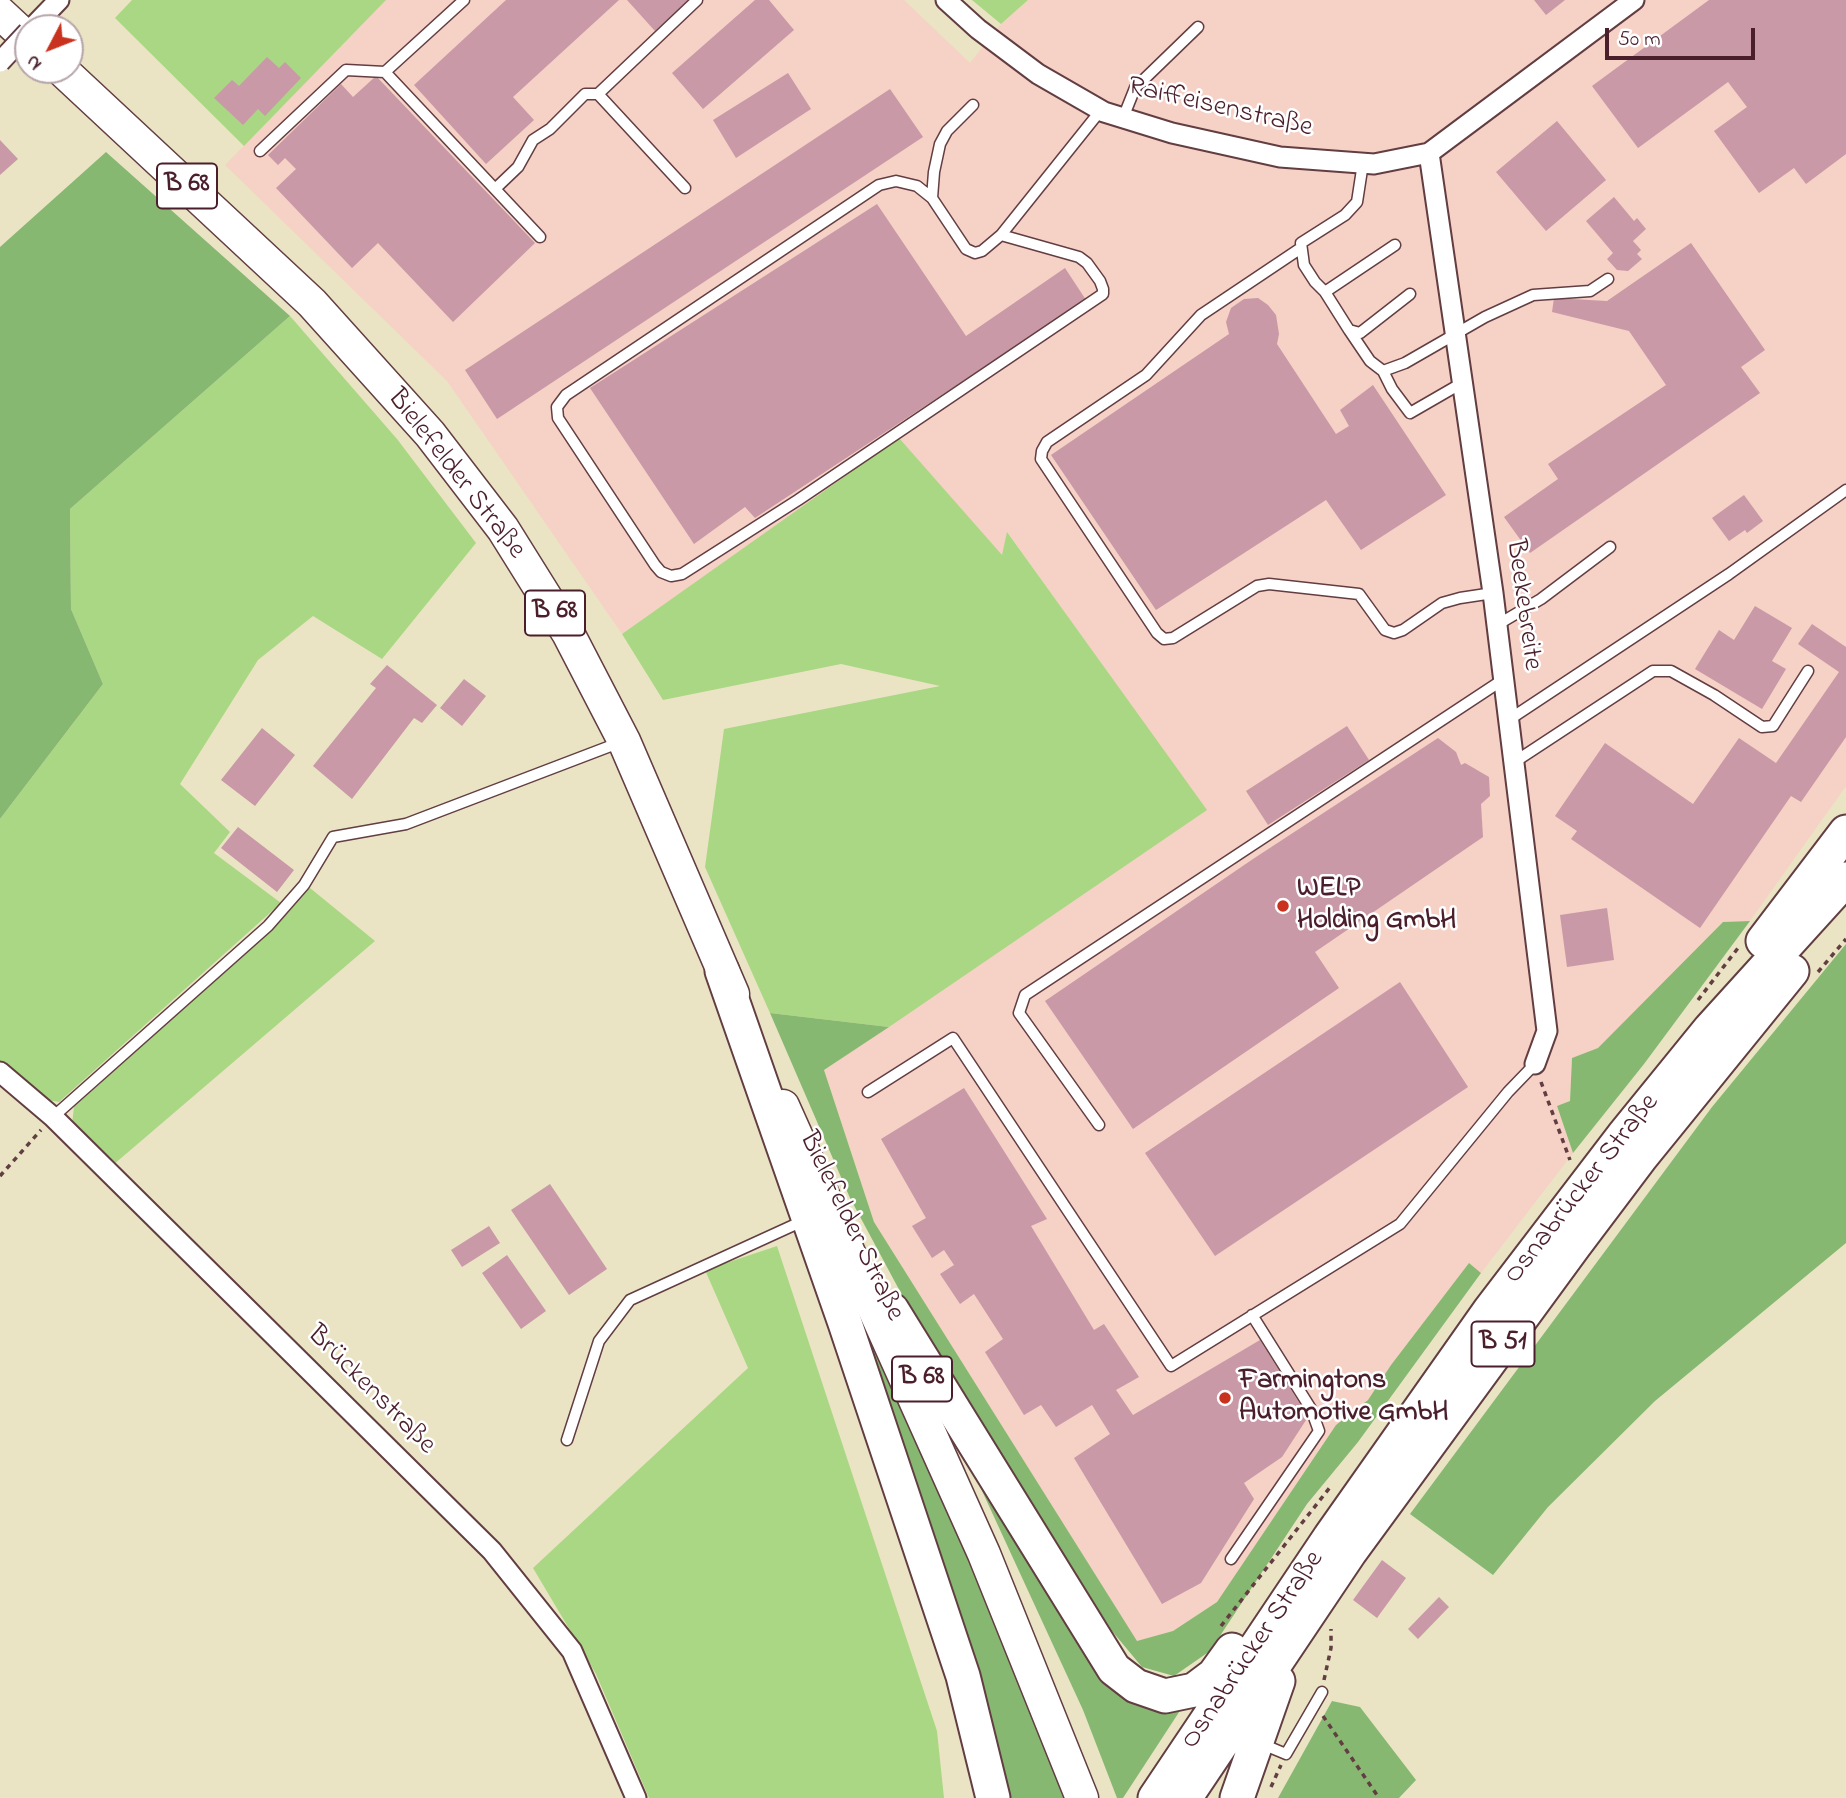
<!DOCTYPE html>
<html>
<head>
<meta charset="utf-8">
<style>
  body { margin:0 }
  #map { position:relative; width:1846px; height:1798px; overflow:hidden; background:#eae4c4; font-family:"Indie Flower",sans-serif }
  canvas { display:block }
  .north { position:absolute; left:14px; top:14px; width:70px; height:70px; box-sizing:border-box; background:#fff; border:2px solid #b7a5aa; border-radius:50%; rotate:228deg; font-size:19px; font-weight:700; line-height:28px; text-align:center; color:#4a1f2b }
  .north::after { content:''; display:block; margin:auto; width:24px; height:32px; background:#c8321e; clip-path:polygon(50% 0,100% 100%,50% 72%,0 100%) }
  .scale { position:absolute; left:1605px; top:28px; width:150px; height:32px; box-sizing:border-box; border:4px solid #4a1f2b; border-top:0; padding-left:9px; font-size:21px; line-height:24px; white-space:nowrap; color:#4a1f2b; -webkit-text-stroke:5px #fff; paint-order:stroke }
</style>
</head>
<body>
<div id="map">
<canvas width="1846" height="1798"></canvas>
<div class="north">N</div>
<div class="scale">50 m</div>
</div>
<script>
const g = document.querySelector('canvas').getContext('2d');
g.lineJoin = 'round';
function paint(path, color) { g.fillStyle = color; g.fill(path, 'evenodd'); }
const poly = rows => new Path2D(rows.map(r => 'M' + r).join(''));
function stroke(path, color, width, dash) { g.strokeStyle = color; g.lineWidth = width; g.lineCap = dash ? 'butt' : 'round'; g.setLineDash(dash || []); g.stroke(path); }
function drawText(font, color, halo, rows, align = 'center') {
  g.font = font + ' "Indie Flower",sans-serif'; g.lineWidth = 5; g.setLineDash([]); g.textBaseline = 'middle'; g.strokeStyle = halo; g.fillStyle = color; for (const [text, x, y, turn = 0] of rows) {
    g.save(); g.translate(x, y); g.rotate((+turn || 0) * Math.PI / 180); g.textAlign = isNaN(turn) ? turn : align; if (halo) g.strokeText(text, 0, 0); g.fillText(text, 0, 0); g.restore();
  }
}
paint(poly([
  [386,0,904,0,970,63,1001,24,1028,0,1846,0,1846,786,1750,921,1723,922,1598,1048,1572,1058,1570,1101,1557,1107,1573,1153,1481,1273,1469,1263,1391,1365,1368,1400,1336,1425,1217,1602,1173,1631,1137,1642,874,1222,824,1070,1206,810,1008,533,1002,556,899,439,622,634,447,381,225,165]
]), '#f6d1c5');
paint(poly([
  [132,0,386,0,244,146,115,18],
  [972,0,1028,0,1001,24],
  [290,316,397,439,476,543,382,659,313,616,258,660,180,784,230,832,214,853,281,903,59,1102,43,1099,0,1061,0,819,103,684,71,609,70,509],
  [899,438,1002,555,1007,532,1207,810,889,1027,770,1013,705,867,724,729,940,686,841,664,663,700,622,634],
  [310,888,375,941,113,1165,72,1124,74,1107,279,923],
  [777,1246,937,1731,944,1798,649,1798,596,1674,533,1568,748,1368,705,1270]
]), '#aad783');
paint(poly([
  [106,152,290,316,70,509,71,609,103,684,0,819,0,247],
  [1750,921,1644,1064,1573,1153,1557,1106,1570,1101,1572,1058,1598,1048,1723,922],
  [1846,944,1846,1243,1655,1401,1548,1507,1493,1575,1410,1514,1712,1107],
  [770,1013,889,1027,824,1070,874,1222,1137,1641,1173,1631,1217,1602,1336,1425,1368,1400,1391,1365,1469,1263,1481,1273,1358,1442,1307,1504,1210,1651,1174,1676,1142,1667,1112,1631,910,1310,850,1198],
  [877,1345,1065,1782,1070,1798,1006,1798,864,1351],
  [954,1430,1099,1663,1185,1703,1123,1798,1117,1798,1083,1710],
  [1332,1701,1360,1707,1416,1780,1399,1798,1278,1798]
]), '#87b871');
paint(poly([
  [506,0,619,0,513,97,534,120,486,164,414,85],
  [627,0,688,0,655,31],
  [755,0,769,0,794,30,703,109,672,73],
  [1534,0,1565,0,1546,15],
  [1709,0,1846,0,1846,154,1806,184,1794,168,1759,193,1714,131,1747,107,1728,82,1638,148,1592,86],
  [267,57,279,68,285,62,301,78,265,116,258,109,243,125,214,98,232,80,239,86],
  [788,73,811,109,736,158,713,120],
  [376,76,535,243,453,322,378,243,352,268,276,188,296,169,285,158,278,165,268,155,341,84,353,97],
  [890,89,923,137,497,419,465,370],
  [1557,121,1606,180,1546,231,1496,172],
  [0,140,18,159,0,175],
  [1614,197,1634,221,1637,218,1646,229,1633,241,1641,250,1637,254,1642,259,1628,271,1617,270,1607,259,1613,253,1586,221],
  [877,204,966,336,1065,268,1086,300,755,518,745,507,694,544,590,388],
  [1691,243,1765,350,1741,367,1760,393,1530,553,1504,517,1558,479,1548,464,1666,385,1629,331,1552,312,1554,298,1607,301],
  [1258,298,1268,305,1276,315,1279,334,1277,344,1336,434,1349,426,1340,410,1373,385,1446,495,1361,550,1326,500,1156,610,1051,455,1229,334,1226,322,1231,308,1244,299],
  [1744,495,1763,521,1747,533,1745,530,1729,541,1712,518],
  [1755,606,1792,628,1772,661,1786,669,1762,709,1695,669,1719,630,1734,640],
  [1812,624,1846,647,1846,737,1801,802,1791,796,1700,928,1571,839,1577,831,1555,816,1605,743,1693,804,1739,738,1776,763,1839,672,1798,644],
  [387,665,437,705,422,723,414,718,352,799,313,766,376,688,370,684],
  [464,679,486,696,462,726,440,708],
  [1347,726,1369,760,1268,825,1246,791],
  [262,728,295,755,255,806,221,780],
  [1438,738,1456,752,1461,765,1465,763,1489,777,1490,796,1481,804,1483,837,1315,952,1339,988,1133,1129,1045,1001,1253,859],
  [238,827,294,870,277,892,221,848],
  [1607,908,1614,960,1567,967,1560,915],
  [1400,982,1468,1087,1215,1256,1145,1153],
  [964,1088,1047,1219,1031,1226,1094,1330,1104,1324,1139,1377,1116,1390,1133,1415,1260,1340,1308,1417,1282,1457,1244,1483,1254,1499,1201,1583,1162,1604,1074,1458,1110,1434,1092,1405,1056,1427,1041,1405,1024,1415,985,1352,1003,1339,974,1294,960,1304,940,1274,954,1265,944,1250,932,1258,912,1226,926,1218,881,1139],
  [550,1184,607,1269,569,1295,511,1210],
  [489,1226,500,1243,462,1267,451,1250],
  [507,1255,546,1311,521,1329,482,1273],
  [1382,1560,1406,1578,1377,1618,1353,1600],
  [1439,1597,1449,1607,1418,1639,1408,1629]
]), '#c999a7');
const service = poly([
  [464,0,385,72,540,237],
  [1123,118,1135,88,1198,27],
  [260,151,346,70,385,72],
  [1363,163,1357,202,1345,215,1301,243,1304,265,1315,282,1325,292,1395,245],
  [685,188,598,94,697,0],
  [495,189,518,167,533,140,550,129,585,94,598,94],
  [932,198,934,172,940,144,947,131,973,105],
  [1001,235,1079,257,1087,263,1100,281,1103,289,1103,294,798,500,682,574,671,576,661,572,655,565,558,418,557,407,566,395,879,185,896,181,917,186,932,198,966,249,975,253,982,251,1001,235,1101,110],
  [1301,248,1201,315,1146,375,1047,442,1042,451,1041,459,1157,633,1164,639,1173,638,1257,586,1269,584,1359,594,1385,630,1394,633,1403,630,1442,603,1460,598,1493,593],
  [1325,292,1349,330,1360,333,1410,294],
  [1349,330,1370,361,1383,371,1405,363,1485,317,1533,295,1590,291,1608,279],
  [1383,371,1392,389,1410,413,1462,383],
  [1497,625,1541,599,1610,547],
  [1510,719,1729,574,1846,490],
  [1516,761,1653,671,1671,671,1714,695,1762,727,1773,726,1808,671],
  [868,1092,953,1038,1171,1366,1400,1224,1508,1092,1535,1064],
  [53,1117,268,926,304,885,333,837,406,824,621,742],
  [1099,1125,1019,1013,1025,995,1504,679],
  [567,1440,599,1341,630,1300,805,1220],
  [1231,1559,1319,1431,1311,1409,1252,1315],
  [1262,1744,1286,1754,1322,1692]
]);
const minor = poly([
  [946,0,978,29,1038,74,1104,112,1172,133,1280,157,1374,164,1429,153,1634,0],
  [32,28,59,0],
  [1429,153,1493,593,1547,1031,1535,1064],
  [0,1072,53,1117,492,1551,572,1651,636,1798]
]);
const primary = poly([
  [0,13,28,39],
  [62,70,312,303,430,434,503,529,568,633,624,741,733,994],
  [783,1106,984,1554,1082,1798]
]);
const trunk = poly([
  [1763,941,1846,832],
  [722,971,845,1323,963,1676,993,1798],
  [892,1310,1114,1669,1136,1686,1165,1696,1194,1690,1214,1675,1232,1650],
  [1155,1798,1330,1537,1490,1310,1623,1136,1710,1029,1846,879],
  [1185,1798,1350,1552,1574,1246,1641,1157,1792,971],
  [1237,1798,1278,1681]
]);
stroke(service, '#623d42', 13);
stroke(minor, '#623d42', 23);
stroke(primary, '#623d42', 35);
stroke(trunk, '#623d42', 37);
stroke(poly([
  [1818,972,1846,939],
  [1698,1000,1738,948],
  [1541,1082,1570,1160],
  [0,1176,41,1130],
  [1221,1626,1331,1486],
  [1324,1680,1331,1648,1331,1629],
  [1323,1716,1379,1798],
  [1271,1787,1281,1765]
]), '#623d42', 3.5, [5, 5]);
stroke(service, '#fff', 10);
stroke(minor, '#fff', 19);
stroke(primary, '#fff', 32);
stroke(trunk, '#fff', 33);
const minorBridge = poly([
  [0,62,28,32]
]);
stroke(minorBridge, '#623d42', 23, []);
stroke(minorBridge, '#fff', 19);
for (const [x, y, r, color] of [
  [1283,906,7,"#c8321e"],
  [1225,1398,7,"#c8321e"]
]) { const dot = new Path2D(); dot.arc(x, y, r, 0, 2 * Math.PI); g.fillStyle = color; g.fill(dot); stroke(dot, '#fff', 2.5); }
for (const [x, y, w] of [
  [187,186,60],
  [555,613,60],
  [1503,1344,63],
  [922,1379,60]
]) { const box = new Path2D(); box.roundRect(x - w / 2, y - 22.5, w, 45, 5); g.fillStyle = '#fff'; g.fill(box); stroke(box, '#4a1f2b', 2); }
drawText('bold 26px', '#4a1f2b', null, [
  ["B 68",187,186],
  ["B 68",555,613],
  ["B 51",1503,1344],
  ["B 68",922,1379]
]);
drawText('28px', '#4a1f2b', '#fff', [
  ["Raiffeisenstraße",1220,109,13],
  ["Bielefelder Straße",455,475,52],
  ["Beekebreite",1522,605,82],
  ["Osnabrücker Straße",1583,1190,-52],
  ["Bielefelder Straße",850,1227,64],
  ["Brückenstraße",370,1391,45],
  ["Osnabrücker Straße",1254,1651,-56]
]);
drawText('bold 28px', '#4a1f2b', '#fff', [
  ["WELP",1297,890],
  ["Holding GmbH",1297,922],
  ["Farmingtons",1239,1382],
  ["Automotive GmbH",1239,1414]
], 'left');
</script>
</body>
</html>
